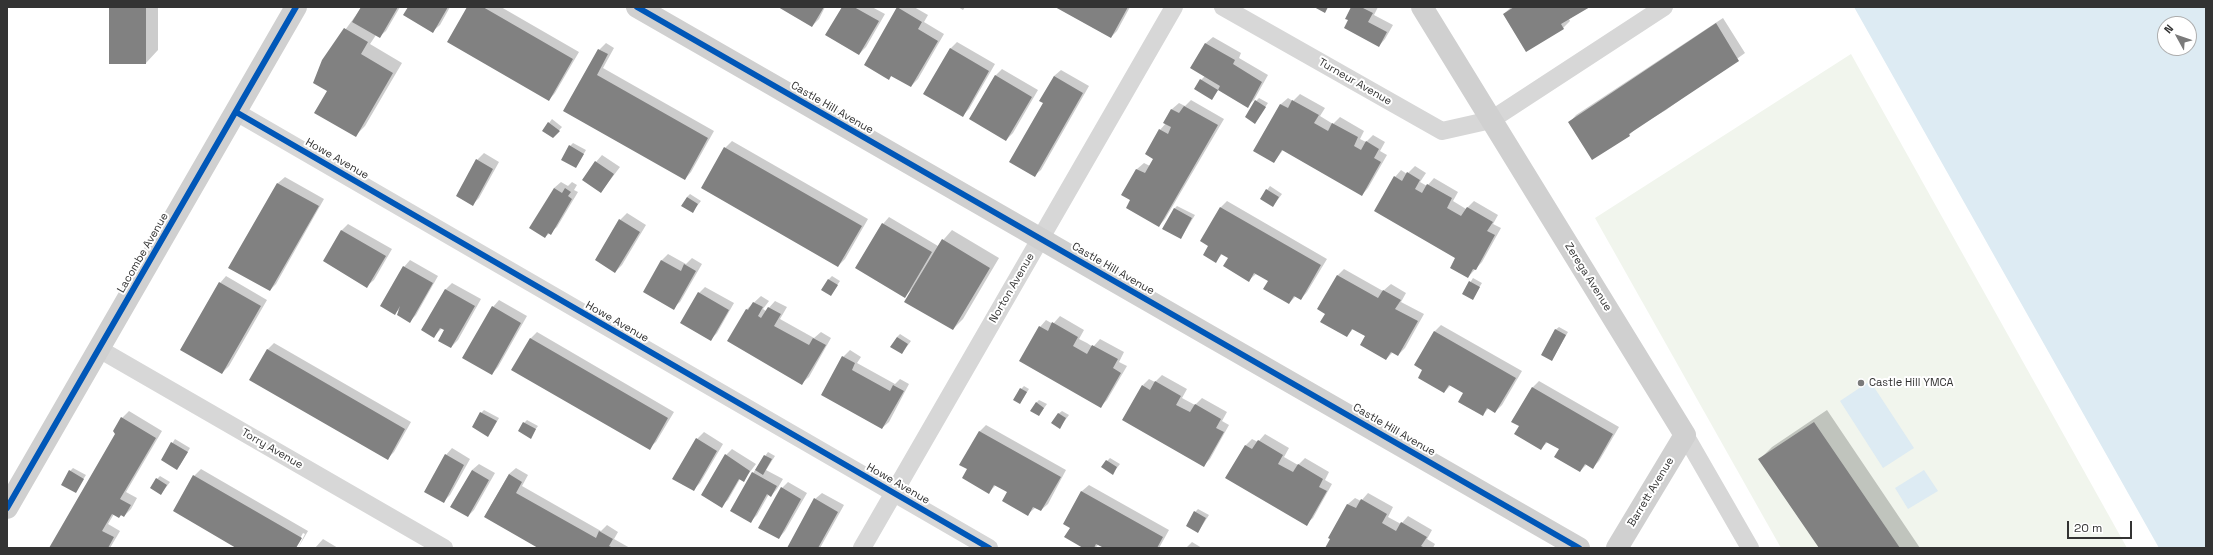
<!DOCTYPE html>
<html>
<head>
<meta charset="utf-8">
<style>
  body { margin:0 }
  #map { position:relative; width:2213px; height:555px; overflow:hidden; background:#fff; font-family:"Space Grotesk",sans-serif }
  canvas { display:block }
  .frame { position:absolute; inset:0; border:8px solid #333; pointer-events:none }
  .north { position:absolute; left:2157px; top:16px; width:40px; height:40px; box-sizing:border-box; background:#fff; border:1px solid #adadad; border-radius:50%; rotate:310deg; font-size:11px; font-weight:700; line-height:16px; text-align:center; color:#333 }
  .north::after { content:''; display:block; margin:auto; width:14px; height:18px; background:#7a7a7a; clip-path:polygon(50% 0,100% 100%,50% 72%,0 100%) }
  .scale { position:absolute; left:2067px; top:521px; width:65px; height:18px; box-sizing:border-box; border:2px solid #333; border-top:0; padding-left:5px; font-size:12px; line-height:14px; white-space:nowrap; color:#333; -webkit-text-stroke:3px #fff; paint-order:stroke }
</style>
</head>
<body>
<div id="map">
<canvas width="2213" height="555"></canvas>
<div class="frame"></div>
<div class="north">N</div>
<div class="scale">20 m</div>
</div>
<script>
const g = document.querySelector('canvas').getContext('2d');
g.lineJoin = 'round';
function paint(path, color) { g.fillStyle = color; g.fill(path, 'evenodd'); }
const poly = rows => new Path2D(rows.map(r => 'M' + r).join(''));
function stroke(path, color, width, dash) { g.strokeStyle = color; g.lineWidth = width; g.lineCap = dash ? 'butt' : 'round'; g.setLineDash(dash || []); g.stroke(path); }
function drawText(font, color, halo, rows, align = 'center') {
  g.font = font + ' "Space Grotesk",sans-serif'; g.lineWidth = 4; g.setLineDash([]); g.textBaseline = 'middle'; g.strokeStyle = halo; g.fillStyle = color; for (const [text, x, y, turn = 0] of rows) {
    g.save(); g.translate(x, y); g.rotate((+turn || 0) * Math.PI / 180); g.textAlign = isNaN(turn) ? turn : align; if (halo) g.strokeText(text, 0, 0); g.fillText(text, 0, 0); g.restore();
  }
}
paint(poly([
  [1851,54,2127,548,1781,548,1595,218]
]), '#f1f5ed');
paint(poly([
  [1854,7,2206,7,2206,548,2159,548],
  [2165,24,2189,24,2189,48,2165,48],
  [1870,381,1914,448,1883,468,1840,401],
  [1924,470,1938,491,1908,509,1895,488]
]), '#ddebf3');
paint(poly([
  [110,7,158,7,158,50,146,63,110,63],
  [362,7,400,7,386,31,379,37,376,35,370,44,402,63,365,126,355,136,328,91,323,60],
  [409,7,450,7,440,25,433,31],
  [468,7,501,7,579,52,555,93,549,100],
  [780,7,825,7,819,19,812,26],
  [843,7,872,7,885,14,866,47,859,54],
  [899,7,914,7,928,15,924,22,944,34,918,79,911,86,892,75,889,78],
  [958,7,965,7,963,10],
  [1057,7,1130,7,1117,31,1111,37],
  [1352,7,1378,7,1374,15,1393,25,1385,39,1379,46,1349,20],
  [1511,7,1588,7,1569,19,1570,21,1563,28,1526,50,1504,14],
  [1723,18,1745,53,1666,110,1636,128,1629,135,1570,122,1576,115],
  [1213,37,1241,53,1239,58,1268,75,1254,100,1247,106,1219,89,1212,98,1201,80,1205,76,1192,67,1206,43],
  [957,42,995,64,969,109,962,116,950,49],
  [606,43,614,48,603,68,714,131,691,172,685,179,564,111,599,50],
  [1002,69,1038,90,1013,133,1006,140,995,76],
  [1061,70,1089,86,1041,170,1034,176,1044,103,1054,76],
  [1300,94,1325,108,1320,116,1333,124,1340,117,1364,131,1360,139,1366,142,1373,135,1385,142,1380,151,1387,155,1368,188,1362,195,1283,150,1274,162,1254,151,1281,104,1288,98,1293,101],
  [1259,98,1268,103,1255,122,1256,101],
  [1191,100,1224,119,1165,219,1159,226,1132,200,1123,195,1137,169,1144,163,1150,166,1154,159,1146,154,1160,130,1166,123,1165,122,1172,109,1179,103,1185,106],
  [552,119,562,127,553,137,543,131],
  [732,141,868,219,845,259,838,266,725,148],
  [573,143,586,150,576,167,570,146],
  [484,153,499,162,479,198,473,204,477,160],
  [602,155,620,167,601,192,596,162],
  [1415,166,1426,173,1420,182,1427,186,1434,178,1458,192,1453,201,1466,209,1474,201,1498,215,1493,224,1501,228,1482,262,1468,277,1457,258,1395,177,1401,170,1407,174],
  [285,177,324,199,276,284,270,290,230,267,278,183],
  [561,182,568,186,572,182,577,185,574,190,578,192,557,227,545,237,554,188],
  [1270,186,1282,194,1273,206,1261,198],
  [690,194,701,201,692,212,687,197],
  [1227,201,1327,259,1307,292,1301,299,1296,296,1289,303,1269,280,1256,274,1249,280,1229,257,1223,253,1216,261,1209,246,1221,207],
  [1177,206,1195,215,1181,238,1174,209],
  [627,213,646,225,622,265,615,272,620,220],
  [889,217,938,246,952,230,999,258,963,319,953,329,912,289,905,296,883,224],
  [348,224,392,249,374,280,367,286,324,261,342,230],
  [668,254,686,264,692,258,702,264,680,302,673,308,644,291,662,260],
  [410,260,438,276,416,315,410,321,401,308,395,313,404,267],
  [1344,269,1383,291,1391,284,1406,293,1401,302,1424,314,1405,348,1398,355,1393,352,1386,359,1366,336,1353,329,1347,336,1326,313,1318,309,1338,275],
  [226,276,267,300,229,366,222,373,220,283],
  [832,276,840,281,831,294,829,279],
  [1473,278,1482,283,1472,299,1463,294],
  [452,283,481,299,458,340,451,347,445,330,442,328,434,336,422,330,446,289],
  [705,287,734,303,717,333,710,340,699,293],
  [761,296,769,301,763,309,766,311,775,301,787,307,780,319,814,338,821,332,831,338,809,377,802,383,746,310],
  [499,300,527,316,498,367,492,374,493,307],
  [1060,316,1084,330,1079,339,1087,343,1093,347,1100,339,1124,352,1119,362,1127,366,1107,400,1101,406,1040,327,1046,320,1053,324],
  [1441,325,1522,371,1502,405,1495,412,1489,408,1483,414,1465,392,1451,385,1444,392,1424,369,1416,365,1435,331],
  [1559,327,1568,332,1552,360,1555,330],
  [537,332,674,412,656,442,649,448,530,339],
  [900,334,911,341,902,353,897,337],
  [274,343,411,422,394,452,387,459,267,350],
  [850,350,861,357,857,363,895,384,900,379,909,384,889,422,882,428,822,394,843,357],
  [1162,375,1187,389,1182,398,1195,405,1202,398,1227,412,1222,421,1229,425,1210,459,1204,465,1143,385,1149,379,1155,382],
  [1539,381,1619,427,1599,461,1592,468,1587,464,1580,471,1560,448,1548,442,1541,448,1521,425,1513,421,1533,387],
  [1024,386,1029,389,1020,403,1021,389],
  [1039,400,1047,404,1039,415,1036,403],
  [484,410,499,418,491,432,481,413],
  [1827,410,1920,548,1820,548,1760,459,1772,447],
  [129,411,162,431,126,492,137,498,131,509,124,516,114,514,108,524,120,531,110,548,51,548,117,434,122,418],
  [1062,411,1069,415,1060,427,1058,414],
  [527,420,538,426,530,437,524,423],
  [986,425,1066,470,1048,504,1041,510,1035,508,1028,514,1008,492,996,485,989,492,979,432],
  [704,432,723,444,700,483,693,490,697,439],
  [1265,434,1289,448,1284,457,1298,465,1305,458,1329,472,1325,480,1332,484,1313,518,1306,524,1227,478,1246,445,1252,439,1258,442],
  [175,439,190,448,180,465,162,459],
  [452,448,470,459,450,495,443,502,446,455],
  [732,449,756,464,743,481,740,479,728,500,721,506,726,455],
  [768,452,775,456,766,470,783,479,777,489,771,496,769,494,757,515,750,522,753,473],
  [1110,458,1120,464,1113,473,1107,461],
  [479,464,495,473,474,510,468,516,472,470],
  [73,468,86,475,75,492,70,471],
  [516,468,528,475,522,486,601,531,607,525,618,532,614,539,630,548,540,548,485,516,509,474],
  [201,469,308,531,298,548,305,534,303,533,295,548,238,548,194,476],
  [160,476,170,482,161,494,157,479],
  [788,482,807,493,785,531,779,538,782,488],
  [1089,485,1169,530,1159,548,1106,548,1098,545,1095,548,1085,548,1071,527,1064,524,1082,491],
  [822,493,844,505,820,548,788,548,815,499],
  [1368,493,1393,507,1388,517,1401,524,1408,516,1432,530,1427,539,1435,544,1433,548,1327,548,1331,539,1329,537,1348,504,1355,498,1361,501],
  [1198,509,1209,515,1198,532,1195,512],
  [323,539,338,548,315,548],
  [1192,542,1202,548,1186,548]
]), '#0003');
paint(poly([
  [109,7,146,7,146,64,109,64],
  [361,7,398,7,380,38,352,22],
  [408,7,448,7,433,33,403,15],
  [467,7,483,7,573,59,549,101,447,42],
  [778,7,824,7,812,27],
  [842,7,854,7,879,21,859,55,825,35],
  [897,7,922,22,918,29,938,41,911,87,891,76,889,80,864,65],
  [1055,7,1128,7,1111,38],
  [1314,7,1328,7,1325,13],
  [1351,7,1361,7,1373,13,1368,22,1387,32,1379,47,1344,28,1348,20,1345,19],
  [1514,7,1590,7,1561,24,1564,29,1526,52,1503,14],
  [1716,23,1739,61,1629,134,1630,136,1592,160,1568,122],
  [344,28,368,42,361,54,393,73,356,137,314,113,327,91,313,83,322,60],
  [1205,43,1235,60,1233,64,1262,82,1248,108,1218,90,1220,86,1190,68],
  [950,48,989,71,963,117,923,94],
  [598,49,608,54,597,75,708,138,685,180,563,111],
  [995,75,1032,97,1006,141,969,119],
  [1054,76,1083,93,1035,177,1009,162,1043,103,1039,101],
  [1200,79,1218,90,1212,100,1194,89],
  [1255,100,1266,107,1255,124,1245,117],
  [1292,100,1319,115,1314,123,1328,131,1332,123,1358,137,1354,146,1361,150,1366,141,1379,149,1374,158,1381,162,1362,196,1282,150,1274,163,1253,151,1280,104,1288,108],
  [1184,106,1218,125,1159,227,1126,208,1130,200,1121,195,1136,169,1145,173,1153,159,1145,154,1159,129,1168,134,1171,127,1163,123,1171,109,1179,113],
  [548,122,560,131,553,138,542,131],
  [569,145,584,154,576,168,561,160],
  [724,147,862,226,838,267,701,188],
  [476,159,493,169,473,206,456,196],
  [595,161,614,174,601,193,582,180],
  [1407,172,1420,180,1415,189,1422,193,1427,184,1452,198,1447,208,1461,216,1467,207,1493,222,1487,231,1495,235,1476,270,1473,269,1468,278,1450,268,1455,258,1374,211,1394,176,1402,181],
  [277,183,319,206,270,291,228,268],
  [554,188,562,193,565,188,571,192,568,196,572,199,551,235,548,233,545,238,529,228],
  [1266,189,1279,197,1273,207,1260,199],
  [687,197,698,204,693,213,681,206],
  [1220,207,1321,265,1301,300,1294,296,1289,304,1263,289,1268,281,1254,273,1249,282,1223,266,1228,258,1221,254,1216,263,1203,255,1208,246,1200,241],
  [1174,208,1192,218,1181,239,1162,229],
  [619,219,640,232,615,273,595,260],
  [882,223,932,252,905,298,855,268],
  [341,230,386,256,367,288,323,261],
  [942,239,990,268,953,330,904,302],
  [661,260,681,271,684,264,696,271,674,310,643,292],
  [403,266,433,283,410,323,397,315,400,306,395,315,380,306],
  [1337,275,1378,298,1383,290,1401,300,1395,309,1418,321,1398,356,1391,352,1386,360,1360,345,1365,336,1352,329,1347,337,1320,322,1325,314,1317,309],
  [828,279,838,285,831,296,821,290],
  [1469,281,1480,287,1473,300,1462,294],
  [219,282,261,306,222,374,180,350],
  [445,289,475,306,451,348,438,341,444,330,440,328,434,338,421,330],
  [698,292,729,310,711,341,680,323],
  [753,302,763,307,758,316,761,318,768,307,781,314,774,326,809,345,813,338,826,345,802,385,727,341,746,309,748,310],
  [492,306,521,323,492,375,462,358],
  [1052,322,1078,337,1073,346,1087,354,1092,345,1118,359,1113,368,1121,373,1101,408,1019,361,1039,326,1048,331],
  [1555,329,1566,335,1552,361,1541,355],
  [1434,331,1516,378,1495,413,1487,408,1483,416,1458,402,1463,393,1449,385,1444,393,1418,378,1422,370,1414,365],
  [897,337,908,344,902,354,890,347],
  [530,338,668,418,650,450,511,370],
  [267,349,405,429,388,460,249,380],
  [842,356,855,363,852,370,890,391,893,385,904,391,882,429,821,395],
  [1155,381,1181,396,1176,405,1190,412,1195,404,1221,419,1216,428,1224,432,1204,467,1122,420,1142,385,1150,390],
  [1532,387,1613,434,1593,469,1585,464,1580,472,1554,457,1559,449,1546,442,1541,450,1514,434,1519,426,1511,422],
  [1020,388,1027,392,1020,404,1013,400],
  [1036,402,1044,408,1039,416,1030,411],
  [480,412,497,421,488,437,472,427],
  [1058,413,1066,418,1060,429,1051,423],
  [121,417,156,438,120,499,131,505,124,517,121,515,119,518,112,514,102,531,114,537,108,548,49,548,115,434,113,431],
  [523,422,536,429,531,439,518,431],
  [1814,422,1900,548,1819,548,1758,459],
  [979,431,1061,477,1041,511,1033,507,1028,516,1002,501,1007,492,994,485,989,494,962,478,967,469,959,465],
  [696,438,717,451,694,491,672,479],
  [1258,440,1283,455,1278,464,1293,472,1298,464,1323,479,1319,487,1327,491,1307,526,1225,478,1245,445,1252,449],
  [171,442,188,452,177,470,161,460],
  [445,454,464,465,444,503,424,492],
  [725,454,750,471,744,482,739,479,722,508,701,495],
  [764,455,772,459,763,475,755,470],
  [1106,460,1117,467,1113,475,1101,467],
  [69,470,84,479,76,493,61,485],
  [472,470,489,480,468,517,450,507],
  [752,472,777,486,771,497,767,494,751,523,730,511],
  [509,474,522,482,516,493,596,538,599,531,613,539,609,546,613,548,538,548,484,517],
  [193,475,302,538,296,548,236,548,173,511],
  [156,478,167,485,161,495,150,488],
  [781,487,801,499,779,539,758,528],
  [1081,491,1163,537,1157,548,1104,548,1096,544,1094,548,1083,548,1064,537,1070,528,1063,524],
  [814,498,838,512,818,548,787,548],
  [1361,499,1387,514,1382,523,1396,531,1401,522,1427,537,1421,546,1425,548,1325,548,1330,539,1328,538,1347,504,1356,508],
  [1194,511,1206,518,1198,533,1186,526]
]), '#818181');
stroke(poly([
  [1223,7,1442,131,1491,120,1664,7],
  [236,112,989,548],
  [99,349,444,548],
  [1685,435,1750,548],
  [862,548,1174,7]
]), '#d7d7d7', 18);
stroke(poly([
  [637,7,1579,548],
  [1422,7,1685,435,1617,548],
  [7,508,296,7]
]), '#d0d0d0', 22);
stroke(poly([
  [637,7,1579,548],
  [236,112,989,548],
  [7,508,296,7]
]), '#0057b8', 6);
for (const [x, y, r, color] of [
  [1861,383,4,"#7a7a7a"]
]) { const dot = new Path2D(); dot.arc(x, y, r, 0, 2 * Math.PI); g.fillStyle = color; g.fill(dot); stroke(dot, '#fff', 1.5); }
drawText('11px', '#333', '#fff', [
  ["Turneur Avenue",1355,82,30],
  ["Castle Hill Avenue",832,108,30],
  ["Howe Avenue",337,159,30],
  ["Lacombe Avenue",143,253,-60],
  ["Castle Hill Avenue",1113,269,30],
  ["Zerega Avenue",1588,277,58],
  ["Norton Avenue",1012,288,-60],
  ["Howe Avenue",617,322,30],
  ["Castle Hill Avenue",1394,430,30],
  ["Torry Avenue",272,449,30],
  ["Howe Avenue",898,484,30],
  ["Barrett Avenue",1651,492,-59]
]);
drawText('11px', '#333', '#fff', [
  ["Castle Hill YMCA",1869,383]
], 'left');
</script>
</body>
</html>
